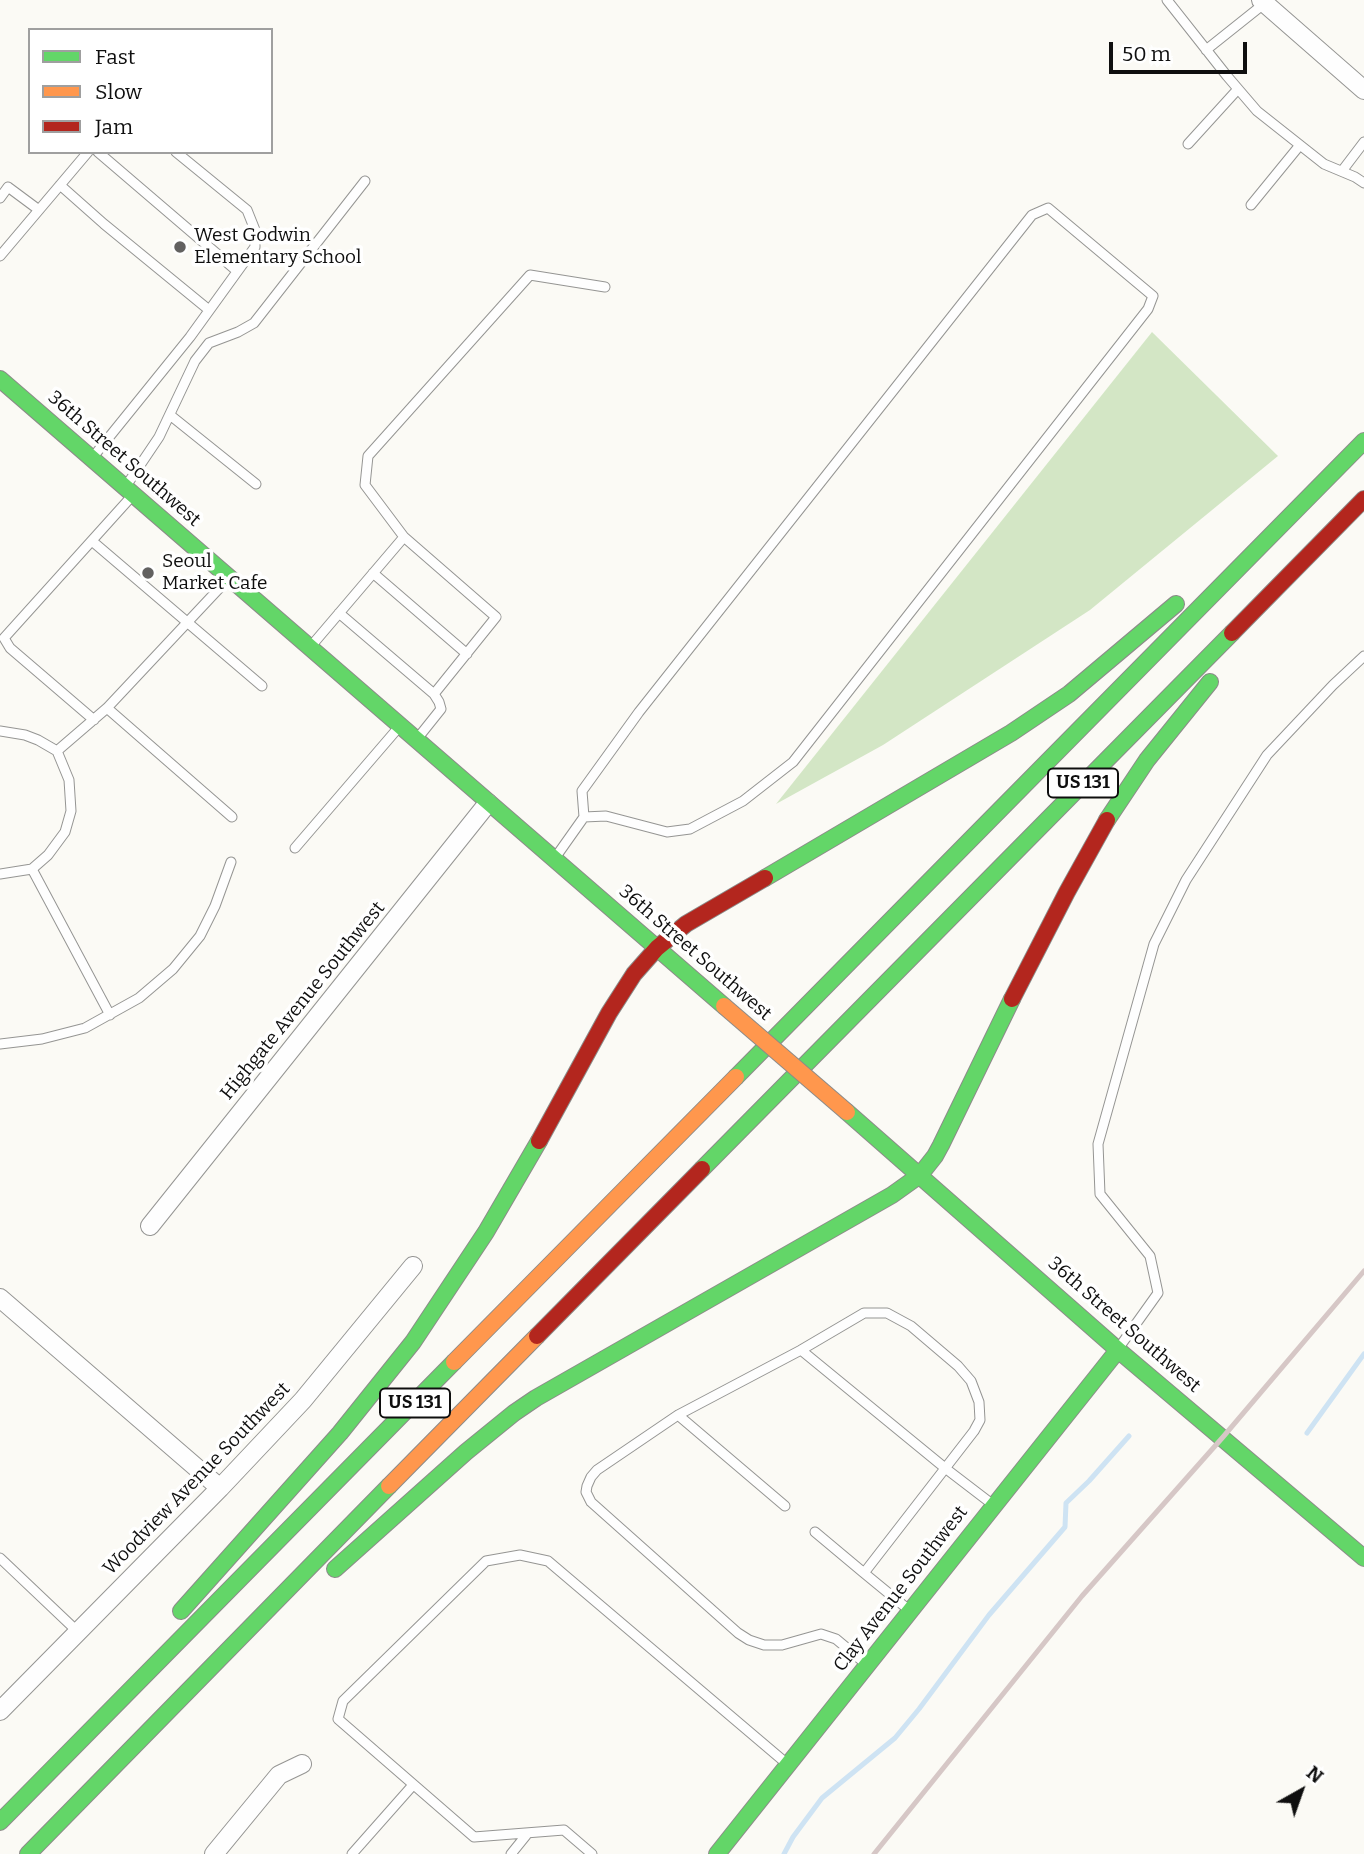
<!DOCTYPE html>
<html>
<head>
<meta charset="utf-8">
<style>
  body { margin:0 }
  #map { position:relative; width:1364px; height:1854px; overflow:hidden; background:#fbfaf5; font-family:Bitter,serif }
  canvas { display:block }
  .legend { position:absolute; left:28px; top:28px; width:245px; height:126px; box-sizing:border-box; background:#fff; border:2px solid #9f9f9f; margin:0; padding:9px 12px; list-style:none; font-size:21px; color:#0f0f0f }
  .legend li { display:flex; align-items:center; gap:14px; height:35px }
  .legend b { width:35px; border:2px solid #9f9f9f }
  .north { position:absolute; left:1266px; top:1756px; width:70px; height:70px; -webkit-text-stroke:5px #fff; paint-order:stroke; rotate:40deg; font-size:19px; font-weight:700; line-height:28px; text-align:center; color:#0f0f0f }
  .north::after { content:''; display:block; margin:auto; width:24px; height:32px; background:#0f0f0f; clip-path:polygon(50% 0,100% 100%,50% 72%,0 100%) }
  .scale { position:absolute; left:1109px; top:42px; width:138px; height:32px; box-sizing:border-box; border:4px solid #0f0f0f; border-top:0; padding-left:9px; font-size:21px; line-height:24px; white-space:nowrap; color:#0f0f0f; -webkit-text-stroke:5px #fff; paint-order:stroke }
</style>
</head>
<body>
<div id="map">
<canvas width="1364" height="1854"></canvas>
<ul class="legend">
<li><b style="height:9px;background:#63d668"></b>Fast</li>
<li><b style="height:9px;background:#ff974d"></b>Slow</li>
<li><b style="height:9px;background:#b3261e"></b>Jam</li>
</ul>
<div class="north">N</div>
<div class="scale">50 m</div>
</div>
<script>
const g = document.querySelector('canvas').getContext('2d');
g.lineJoin = 'round';
function paint(path, color) { g.fillStyle = color; g.fill(path, 'evenodd'); }
const poly = rows => new Path2D(rows.map(r => 'M' + r).join(''));
function stroke(path, color, width, dash) { g.strokeStyle = color; g.lineWidth = width; g.lineCap = dash ? 'butt' : 'round'; g.setLineDash(dash || []); g.stroke(path); }
function drawText(font, color, halo, rows, align = 'center') {
  g.font = font + ' Bitter,serif'; g.lineWidth = 7; g.setLineDash([]); g.textBaseline = 'middle'; g.strokeStyle = halo; g.fillStyle = color; for (const [text, x, y, turn = 0] of rows) {
    g.save(); g.translate(x, y); g.rotate((+turn || 0) * Math.PI / 180); g.textAlign = isNaN(turn) ? turn : align; if (halo) g.strokeText(text, 0, 0); g.fillText(text, 0, 0); g.restore();
  }
}
paint(poly([
  [1152,332,1278,456,1090,610,883,745,776,804]
]), '#d3e6c5');
stroke(poly([
  [1307,1433,1364,1354],
  [784,1854,793,1837,822,1798,895,1738,919,1709,989,1615,1065,1527,1066,1503,1089,1481,1129,1436]
]), '#cee3f3', 5);
const lane = poly([
  [1167,0,1227,76,1257,111,1324,164,1355,177,1364,183],
  [1206,50,1265,3],
  [1188,144,1238,89],
  [98,152,237,271],
  [1342,171,1364,142],
  [60,185,104,224,209,310],
  [0,198,8,187,39,210],
  [1251,205,1300,145],
  [0,256,88,152],
  [170,415,256,484],
  [93,457,190,337,255,247,255,230,247,210,176,152],
  [126,486,159,437,195,361,209,343,238,332,254,323,365,181],
  [92,541,262,686],
  [373,573,467,654],
  [339,613,434,694,439,702,441,709,417,739],
  [312,645,404,537],
  [434,694,496,617,404,537,365,485,368,456,530,275,605,287],
  [107,708,232,817],
  [94,720,10,648,4,638,132,496],
  [0,731,25,735,38,740,57,751,69,780,71,811,65,832,48,855,32,869,0,874],
  [57,751,107,708,228,579],
  [295,848,399,727],
  [555,858,584,817,606,816,667,832,690,829,743,801,793,762,1148,309,1153,296,1048,208,1032,215,639,712,582,791,584,817],
  [32,869,110,1015],
  [0,1044,42,1039,85,1028,139,998,173,969,200,936,215,906,231,862],
  [1118,1349,1158,1293,1150,1256,1100,1194,1098,1144,1154,944,1186,880,1267,755,1333,685,1364,656],
  [801,1350,864,1313,887,1313,911,1326,958,1366,971,1381,979,1402,980,1420,974,1431,864,1573,909,1610],
  [678,1415,785,1506],
  [815,1532,864,1573],
  [0,1558,78,1632],
  [866,1664,836,1639,821,1634,782,1645,764,1645,749,1640,738,1633,591,1502,586,1492,587,1486,591,1477,597,1470,678,1415,801,1350,945,1468,992,1504],
  [352,1854,413,1785],
  [511,1854,528,1833],
  [592,1854,564,1830,474,1837,338,1719,343,1701,486,1561,520,1555,548,1561,786,1763]
]);
const street = poly([
  [1261,0,1364,90],
  [150,1226,488,803],
  [0,1298,220,1488],
  [0,1711,220,1488,303,1400,413,1266],
  [214,1854,279,1775,302,1764]
]);
const fast = poly([
  [0,379,724,1006],
  [1107,820,1147,760,1210,682],
  [765,878,1011,733,1069,694,1176,604],
  [736,1077,1364,441],
  [847,1112,1118,1350,1364,1558],
  [702,1169,1232,633],
  [335,1569,466,1452,514,1413,536,1398,892,1195,920,1175,935,1156,941,1145,1012,999],
  [181,1611,340,1433,413,1342,486,1232,539,1141],
  [0,1822,454,1362],
  [28,1854,389,1486],
  [717,1854,1118,1350]
]);
const slow = poly([
  [454,1362,736,1077],
  [389,1486,537,1336]
]);
const jam = poly([
  [1232,633,1364,499],
  [1012,999,1067,892,1107,820],
  [539,1141,609,1013,634,974,657,948,686,924,765,878],
  [537,1336,702,1169]
]);
stroke(lane, '#959593', 11);
stroke(street, '#959593', 20);
stroke(fast, '#8c8b89', 18);
stroke(slow, '#8c8b89', 18);
stroke(jam, '#8c8b89', 18);
stroke(lane, '#fefefe', 9);
stroke(street, '#fefefe', 18);
stroke(fast, '#63d668', 16);
stroke(slow, '#ff974d', 16);
stroke(jam, '#b3261e', 16);
stroke(poly([
  [874,1854,1082,1596,1223,1437,1364,1271]
]), '#d6c7c6', 5);
const slowBridge = poly([
  [724,1006,847,1112]
]);
stroke(slowBridge, '#8c8b89', 18, []);
stroke(slowBridge, '#ff974d', 16);
for (const [x, y, r, color] of [
  [180,247,7,"#626160"],
  [148,573,7,"#626160"]
]) { const dot = new Path2D(); dot.arc(x, y, r, 0, 2 * Math.PI); g.fillStyle = color; g.fill(dot); stroke(dot, '#fff', 2.5); }
for (const [x, y, w] of [
  [1083,783,70],
  [415,1403,70]
]) { const box = new Path2D(); box.roundRect(x - w / 2, y - 14.5, w, 29, 5); g.fillStyle = '#fff'; g.fill(box); stroke(box, '#0f0f0f', 2); }
drawText('bold 18px', '#0f0f0f', null, [
  ["US 131",1083,783],
  ["US 131",415,1403]
]);
drawText('19px', '#0f0f0f', '#fff', [
  ["West Godwin",194,236],
  ["Elementary School",194,258],
  ["Seoul",162,562],
  ["Market Cafe",162,584]
], 'left');
drawText('19px', '#0f0f0f', '#fff', [
  ["36th Street Southwest",124,459,41],
  ["36th Street Southwest",695,953,41],
  ["Highgate Avenue Southwest",303,1001,-51],
  ["36th Street Southwest",1124,1325,41],
  ["Woodview Avenue Southwest",197,1479,-46],
  ["Clay Avenue Southwest",901,1589,-52]
]);
</script>
</body>
</html>
